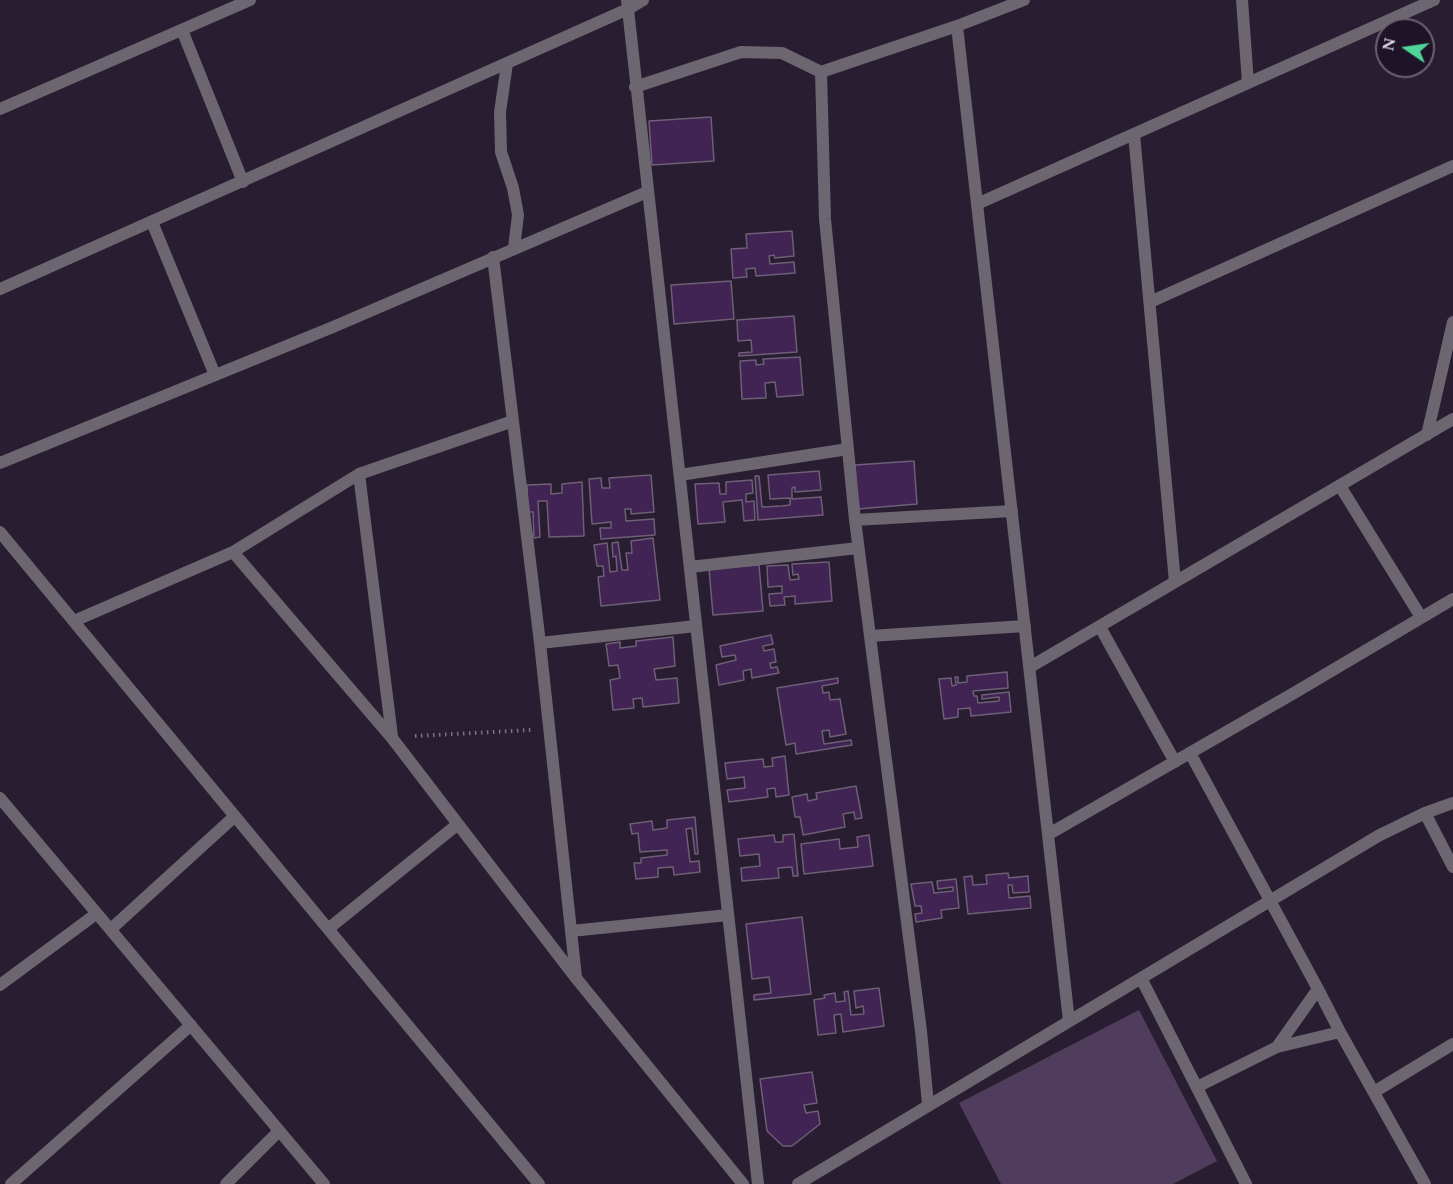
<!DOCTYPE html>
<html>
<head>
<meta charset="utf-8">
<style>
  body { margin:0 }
  #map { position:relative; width:1453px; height:1184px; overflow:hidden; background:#291d31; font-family:Spectral,serif }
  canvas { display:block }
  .north { position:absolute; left:1375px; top:18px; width:60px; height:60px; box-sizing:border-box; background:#1f1427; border:2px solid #6b6272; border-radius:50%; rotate:283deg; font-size:16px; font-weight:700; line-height:24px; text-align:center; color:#ddd6e3 }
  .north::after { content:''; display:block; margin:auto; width:21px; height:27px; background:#4ed399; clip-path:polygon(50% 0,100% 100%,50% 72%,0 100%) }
</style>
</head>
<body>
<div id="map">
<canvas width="1453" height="1184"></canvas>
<div class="north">N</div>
</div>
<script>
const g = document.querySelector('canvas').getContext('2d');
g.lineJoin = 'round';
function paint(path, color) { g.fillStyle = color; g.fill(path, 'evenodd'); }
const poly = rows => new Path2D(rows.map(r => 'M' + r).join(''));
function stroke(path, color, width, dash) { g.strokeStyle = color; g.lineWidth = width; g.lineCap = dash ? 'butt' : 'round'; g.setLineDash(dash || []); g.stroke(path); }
paint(poly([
  [1139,1010,1217,1161,1173,1184,1001,1184,959,1103]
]), '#503d5d');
const building = poly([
  [711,117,714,161,652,165,649,121,711,117],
  [792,231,794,256,775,258,774,255,769,256,770,264,794,262,795,273,756,276,755,268,746,269,747,277,733,278,731,249,747,248,746,234,792,231],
  [731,281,734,319,674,324,671,285,731,281],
  [794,316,797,352,739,356,739,353,752,352,751,340,738,341,737,320,794,316],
  [800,357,803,395,777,397,775,382,765,383,766,398,742,399,740,361,756,360,756,365,764,364,763,359,800,357],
  [914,461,917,504,858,509,855,465,914,461],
  [819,471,821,490,795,492,795,487,792,488,792,499,821,497,823,515,758,520,755,476,759,476,762,507,782,506,790,505,790,498,770,499,768,475,819,471],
  [651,475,654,512,631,514,631,509,625,509,626,521,654,519,655,535,601,539,600,528,611,528,611,522,592,524,589,479,601,478,602,488,610,488,609,478,651,475],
  [752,480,753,493,746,494,746,502,754,501,755,520,744,521,742,500,723,502,725,522,698,524,695,484,719,483,720,494,726,494,726,482,752,480],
  [582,482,584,536,549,537,547,501,538,501,540,537,534,538,533,512,528,512,527,485,551,484,551,494,562,493,562,484,582,482],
  [653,538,660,600,601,606,598,577,604,576,603,566,597,566,594,545,607,543,610,572,617,571,616,556,613,557,612,543,618,542,622,570,628,570,626,553,632,553,631,541,653,538],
  [829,562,832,601,795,604,795,596,784,597,785,605,770,606,769,594,782,593,782,586,768,587,767,566,788,565,790,580,799,579,798,574,793,575,792,564,829,562],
  [759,565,763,611,713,615,709,569,759,565],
  [771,635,773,644,763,646,764,651,774,649,776,662,770,663,771,668,777,667,779,673,752,678,751,669,743,671,744,680,719,685,716,665,736,660,735,655,722,657,720,646,771,635],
  [673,637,675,666,654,669,656,680,677,678,679,703,643,707,642,698,633,699,634,708,613,710,610,680,620,678,618,665,609,666,606,644,620,642,620,648,636,646,636,641,673,637],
  [1007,672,1008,688,973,691,974,696,977,696,978,703,999,701,999,697,982,699,982,695,1009,692,1011,712,971,716,970,708,958,709,958,717,944,719,939,679,951,678,952,686,956,685,955,677,958,677,958,683,967,682,967,676,1007,672],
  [838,678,838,683,822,686,823,693,829,692,830,700,840,699,846,734,830,737,829,730,822,731,824,744,851,740,852,745,796,754,795,743,786,745,777,688,838,678],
  [785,756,789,795,776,797,775,788,767,789,768,797,729,802,727,790,745,788,744,777,727,779,725,763,763,759,764,767,773,766,772,758,785,756],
  [856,786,862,818,855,819,854,812,843,814,845,827,803,835,800,817,795,817,792,797,807,794,808,801,817,799,816,793,856,786],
  [695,817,698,854,695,854,692,828,686,829,690,862,699,861,700,872,674,875,673,867,658,868,658,877,636,879,634,863,641,863,641,858,667,855,667,850,640,852,638,833,632,834,630,824,652,821,653,830,667,828,667,820,695,817],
  [794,834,798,876,793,876,792,867,778,868,779,878,742,881,741,868,760,866,759,854,740,856,738,839,774,835,775,842,783,842,783,835,794,834],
  [869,835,873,866,804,874,801,844,839,839,840,849,858,847,857,837,869,835],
  [1008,873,1009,878,1028,876,1029,892,1013,893,1012,885,1008,885,1009,898,1030,896,1031,908,968,914,964,877,972,876,973,885,987,884,986,875,1008,873],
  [956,879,959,908,941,910,942,918,916,922,915,914,922,913,921,906,915,906,911,884,932,882,934,893,953,891,953,887,938,889,937,881,956,879],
  [802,917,811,994,754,1000,754,995,771,993,769,977,752,979,746,924,802,917],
  [879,988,884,1026,843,1032,841,1014,834,1015,836,1033,818,1035,814,1000,825,998,824,995,835,993,836,1002,845,1001,844,992,848,991,851,1015,864,1014,863,1006,856,1008,854,991,879,988],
  [812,1072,817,1103,804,1105,806,1113,818,1111,820,1124,792,1146,783,1146,767,1131,760,1079,812,1072]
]);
paint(building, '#422454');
stroke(building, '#6d5f76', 1.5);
stroke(poly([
  [415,736,531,730]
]), '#7d7384', 4, [1.5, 4.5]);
stroke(poly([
  [627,0,758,1184],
  [1242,0,1248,83],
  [957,26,1069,1021],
  [182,30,243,182],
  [507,64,500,112,501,152,513,188,518,215,514,248],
  [821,72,825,219,855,520,921,1031,928,1104],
  [635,87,741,52,782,53,821,72,957,26,1024,0],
  [0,109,250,0],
  [1134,134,1175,582],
  [977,204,1434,0],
  [152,222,215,375],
  [493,257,540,643,576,977],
  [0,289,628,9,643,0],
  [1150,302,1453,166],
  [1427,435,1453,322],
  [0,463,333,327,647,192],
  [359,474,392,736],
  [680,475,848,449],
  [1340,486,1421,617],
  [855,520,1012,511],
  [0,532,539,1184],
  [233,552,392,738,576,978,743,1184],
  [690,567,858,548],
  [74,621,233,552,359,474,513,421],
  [1100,627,1175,762],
  [870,636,1025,626],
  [540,643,696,626],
  [1030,667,1453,419],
  [1190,753,1318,989,1340,1032,1425,1184],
  [0,798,324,1184],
  [1425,813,1453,867],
  [1049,834,1294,693,1453,599],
  [111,929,235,816],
  [328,929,458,824],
  [571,931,728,915],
  [1141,978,1246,1184],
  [0,985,96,914],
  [1277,1047,1318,989],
  [1197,1087,1277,1047,1340,1032],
  [1374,1092,1453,1044],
  [11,1184,191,1025],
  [226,1184,279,1131],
  [798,1184,1378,836,1425,813,1453,803]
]), '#6c6670', 12);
</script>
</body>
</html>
